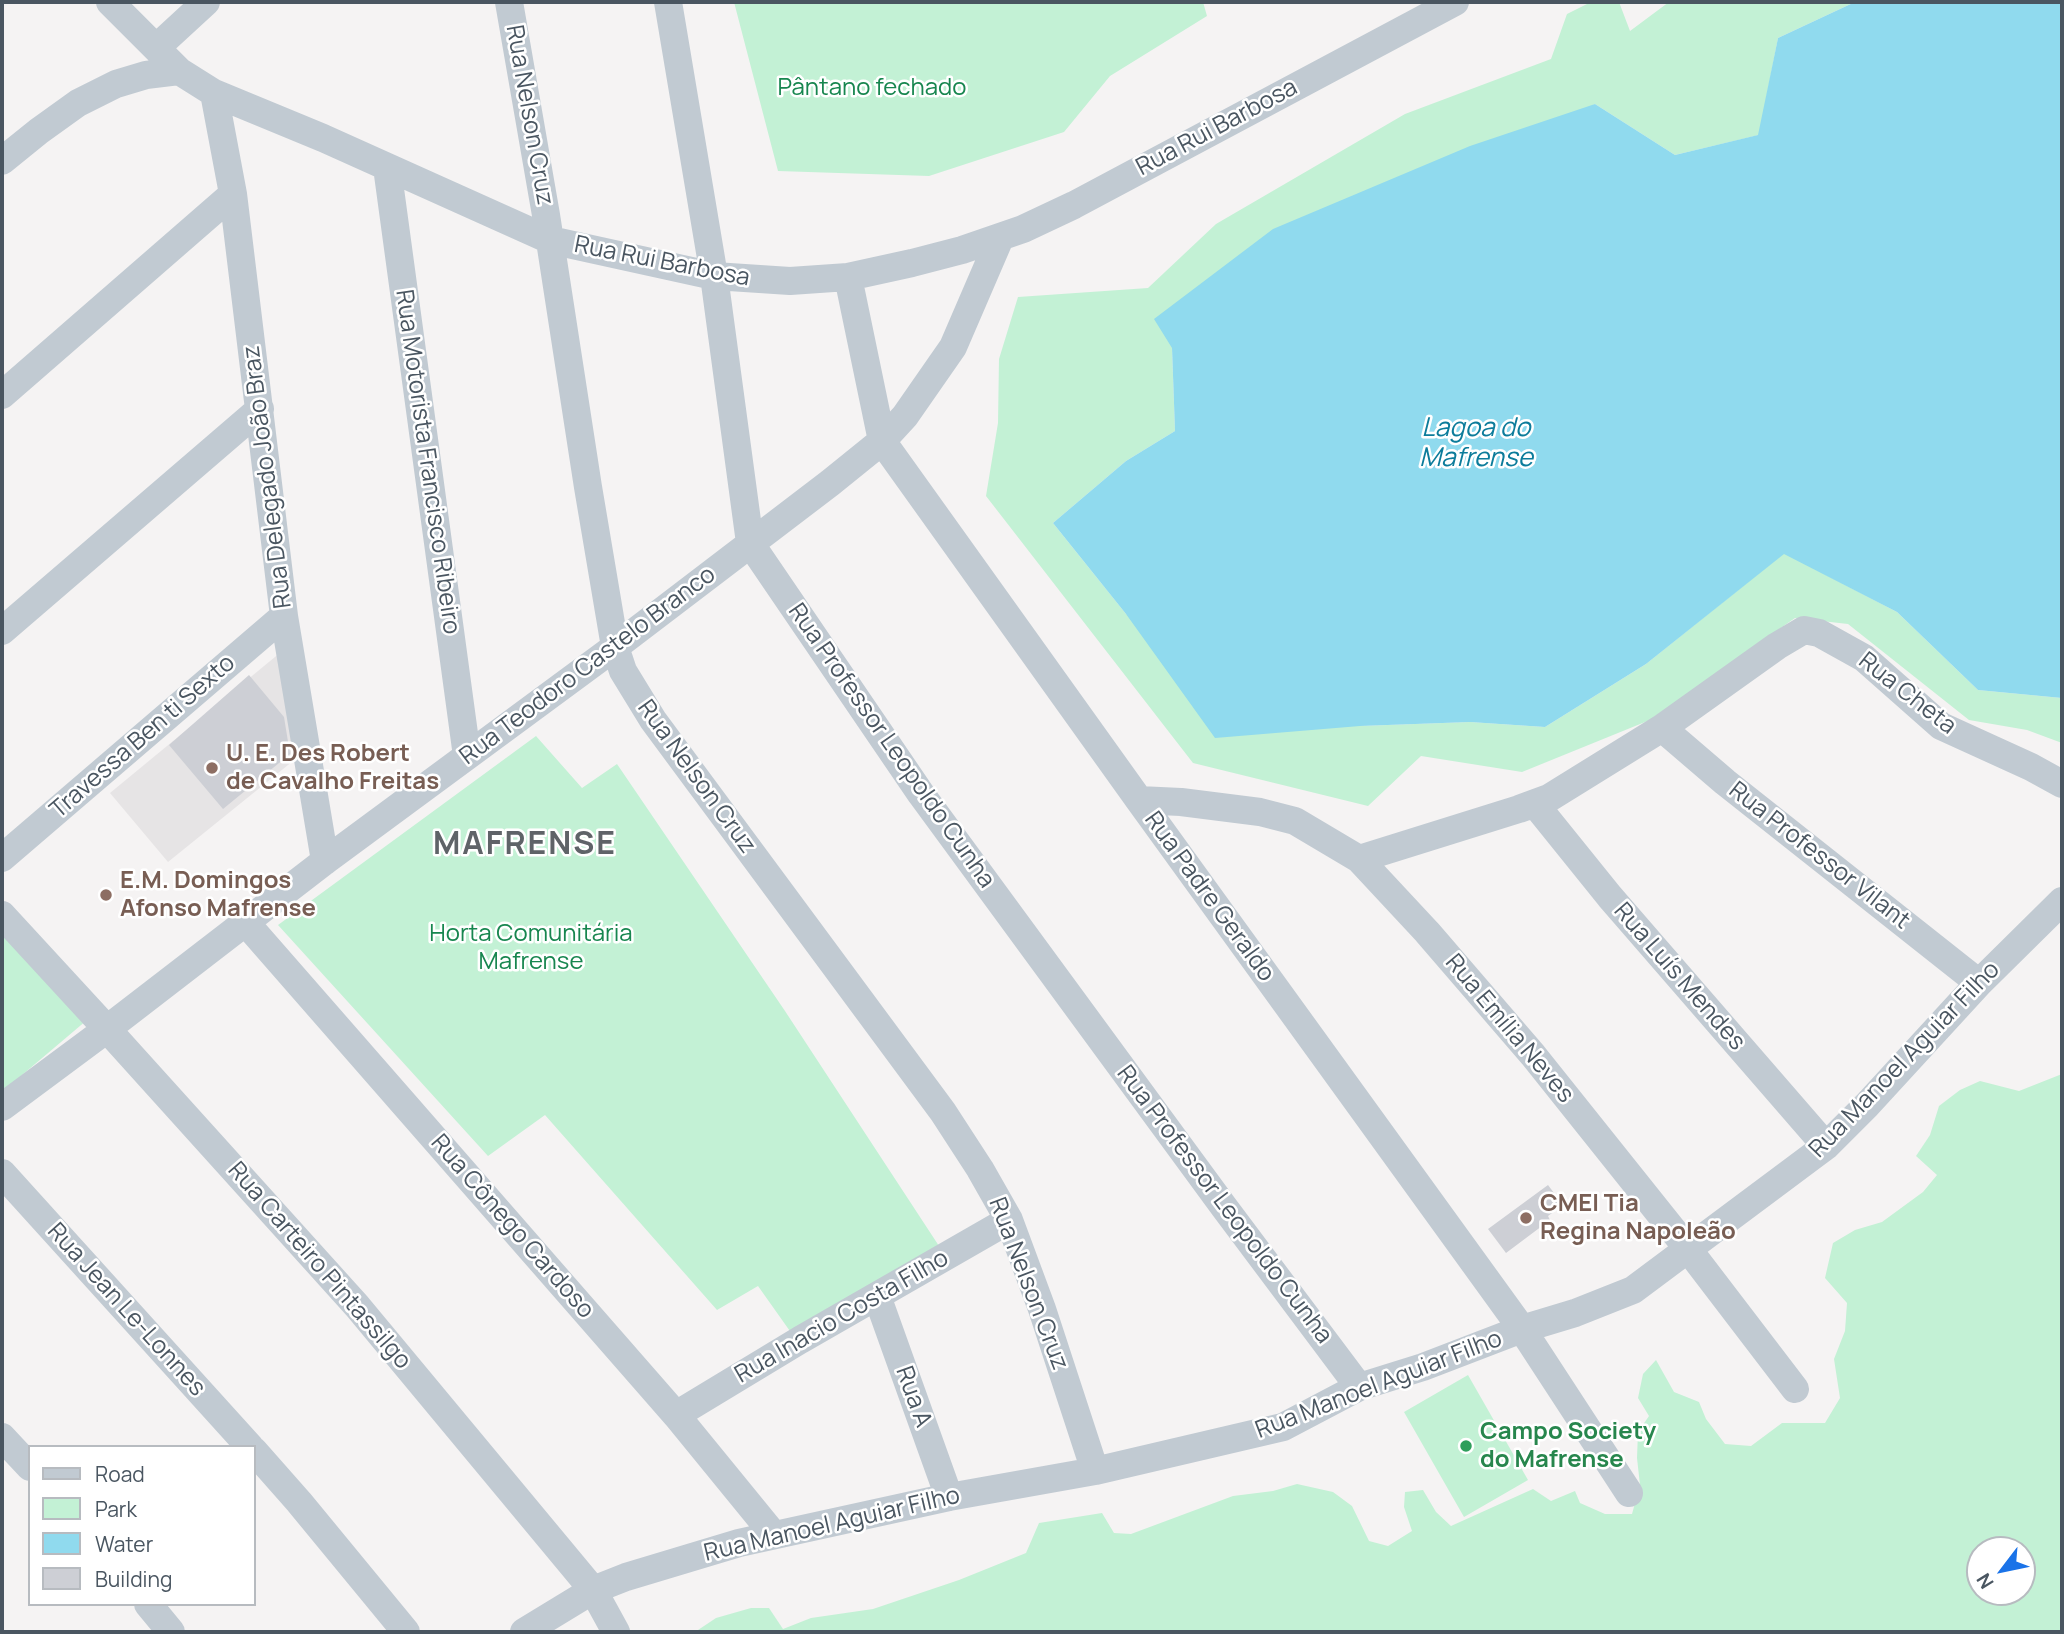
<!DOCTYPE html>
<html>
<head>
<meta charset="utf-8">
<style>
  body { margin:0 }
  #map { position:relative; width:2064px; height:1634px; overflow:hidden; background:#f5f3f3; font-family:Manrope,sans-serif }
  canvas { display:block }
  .frame { position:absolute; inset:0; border:4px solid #4a5661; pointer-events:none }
  .legend { position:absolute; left:28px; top:1445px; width:228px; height:161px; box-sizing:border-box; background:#fff; border:2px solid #b7bbc0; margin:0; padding:9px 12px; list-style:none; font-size:21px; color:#4a5661 }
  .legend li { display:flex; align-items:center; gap:14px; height:35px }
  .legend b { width:35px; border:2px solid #b7bbc0 }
  .north { position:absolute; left:1966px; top:1536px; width:70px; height:70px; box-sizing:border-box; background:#fff; border:2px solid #b7bbc0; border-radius:50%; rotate:238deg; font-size:19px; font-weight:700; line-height:28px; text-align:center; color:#4a5661 }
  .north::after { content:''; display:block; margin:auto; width:24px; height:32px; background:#1a73e8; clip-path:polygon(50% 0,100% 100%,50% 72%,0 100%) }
</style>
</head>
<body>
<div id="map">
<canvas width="2064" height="1634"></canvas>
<div class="frame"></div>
<ul class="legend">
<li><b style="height:9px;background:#c1cad2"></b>Road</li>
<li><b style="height:19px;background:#c3f1d5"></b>Park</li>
<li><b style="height:19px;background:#90daee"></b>Water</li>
<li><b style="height:19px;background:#cdcfd5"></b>Building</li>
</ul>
<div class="north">N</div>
</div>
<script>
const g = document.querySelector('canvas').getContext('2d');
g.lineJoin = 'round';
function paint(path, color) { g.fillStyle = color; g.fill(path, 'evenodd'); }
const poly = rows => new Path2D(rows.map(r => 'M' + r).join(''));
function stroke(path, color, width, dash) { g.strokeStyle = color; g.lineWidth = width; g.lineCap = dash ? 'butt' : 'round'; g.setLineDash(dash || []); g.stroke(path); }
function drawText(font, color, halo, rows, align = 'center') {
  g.font = font + ' Manrope,sans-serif'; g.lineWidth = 5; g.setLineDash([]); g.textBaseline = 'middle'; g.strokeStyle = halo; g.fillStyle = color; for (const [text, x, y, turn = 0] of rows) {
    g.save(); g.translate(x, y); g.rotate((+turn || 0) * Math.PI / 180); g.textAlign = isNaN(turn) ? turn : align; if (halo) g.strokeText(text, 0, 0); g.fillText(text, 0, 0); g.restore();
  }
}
paint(poly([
  [298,638,314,744,168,862,110,793]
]), '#e6e4e5');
paint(poly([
  [734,2,1203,2,1207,16,1110,76,1064,132,929,176,778,171],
  [1591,2,1619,2,1630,31,1669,2,1855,2,1778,38,1759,135,1675,155,1595,104,1172,348,1175,431,1126,461,1053,523,1126,614,1360,726,1470,722,1545,727,1646,664,1784,553,1897,612,1978,690,2062,698,2062,743,2027,730,1969,720,1848,624,1795,618,1650,720,1522,772,1421,756,1368,806,1193,763,986,496,998,423,999,359,1018,297,1148,288,1216,224,1405,114,1551,59,1567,14],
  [536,736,582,788,617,764,785,1011,939,1246,792,1334,758,1286,717,1310,545,1115,488,1156,278,925],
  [2,917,87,1020,2,1092],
  [2062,1074,2062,1632,695,1632,716,1618,751,1608,769,1608,783,1629,811,1618,873,1609,959,1580,1026,1553,1039,1523,1102,1513,1114,1533,1131,1534,1233,1496,1273,1491,1297,1484,1333,1492,1352,1506,1369,1541,1388,1546,1412,1531,1404,1507,1405,1492,1423,1490,1436,1512,1451,1526,1533,1489,1551,1501,1575,1491,1580,1503,1605,1514,1632,1514,1640,1485,1637,1458,1638,1432,1649,1416,1638,1398,1643,1374,1656,1360,1674,1392,1699,1402,1706,1419,1725,1444,1751,1446,1782,1423,1825,1423,1840,1398,1834,1359,1845,1331,1847,1303,1825,1278,1833,1243,1855,1230,1882,1222,1923,1192,1937,1175,1916,1156,1930,1135,1939,1106,1960,1090,1980,1081,2019,1091],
  [1980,1550,2022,1550,2022,1592,1980,1592],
  [1468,1375,1528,1480,1464,1517,1404,1412]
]), '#c3f1d5');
paint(poly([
  [1855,2,2062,2,2062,698,1978,690,1897,612,1784,554,1646,664,1545,727,1470,722,1360,726,1215,738,1126,614,1053,523,1126,461,1175,431,1172,348,1154,319,1273,229,1470,146,1595,104,1675,155,1758,135,1778,38]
]), '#90daee');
paint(poly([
  [249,675,284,717,290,754,223,809,169,745],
  [1548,1185,1563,1205,1548,1216,1550,1220,1506,1253,1488,1229]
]), '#cdcfd5');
stroke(poly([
  [110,2,179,71,214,93,323,138,550,240,714,276,790,281,848,277,912,263,962,250,1023,229,1074,205,1455,2],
  [509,2,546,215,588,487,615,647,623,671,653,720,943,1112,980,1169,1009,1220,1042,1309,1095,1471],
  [668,2,714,276,750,543,921,794,1224,1207,1359,1387],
  [156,48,206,2],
  [214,93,233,194,284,616,325,861],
  [2,161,39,131,78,103,116,84,146,75,179,71],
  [387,167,467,756],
  [848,277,882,441,1139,800,1522,1329,1629,1493],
  [2,395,233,194],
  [2,631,260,409],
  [1662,728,1725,782,1979,983],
  [1139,800,1181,802,1260,812,1295,821,1359,859,1427,932,1533,1055,1688,1249,1795,1389],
  [1535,804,1610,897,1826,1146],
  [2,858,284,616],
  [1359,859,1519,809,1549,798,1662,728,1777,646,1804,630,1819,633,1864,658,1941,726,2031,767,2062,784],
  [2,915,107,1029,357,1306,593,1590,616,1632],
  [246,923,676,1415,774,1535],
  [2,1107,107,1029,325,861,615,647,830,483,882,441,905,416,953,347,1000,238],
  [2,1173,250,1447],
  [877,1296,949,1497],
  [676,1415,800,1340,1009,1220],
  [2,1437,30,1467],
  [254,1451,299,1502,406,1632],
  [148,1604,171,1632],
  [524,1632,593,1590,626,1577,739,1543,949,1497,1095,1471,1283,1427,1359,1387,1423,1367,1522,1329,1575,1313,1633,1290,1826,1146,1867,1105,1979,983,2062,901]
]), '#c1cad2', 28);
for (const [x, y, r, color] of [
  [212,768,7,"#8d6e63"],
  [106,895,7,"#8d6e63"],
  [1526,1218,7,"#8d6e63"],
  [1466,1446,7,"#2e9e5b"]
]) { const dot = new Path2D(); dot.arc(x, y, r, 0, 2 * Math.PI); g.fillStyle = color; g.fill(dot); stroke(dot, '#fff', 2.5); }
drawText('24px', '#17864f', '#fff', [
  ["Pântano fechado",872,88],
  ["Horta Comunitária",531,934],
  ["Mafrense",531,962]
]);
drawText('24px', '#4a5661', '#fff', [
  ["Rua Nelson Cruz",529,115,80],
  ["Rua Rui Barbosa",1217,128,-28],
  ["Rua Rui Barbosa",662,262,11],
  ["Rua Motorista Francisco Ribeiro",427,462,82],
  ["Rua Delegado João Braz",268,477,-97],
  ["Rua Teodoro Castelo Branco",588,666,-37],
  ["Rua Cheta",1907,694,38],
  ["Travessa Ben ti Sexto",143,737,-41],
  ["Rua Professor Leopoldo Cunha",891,746,55],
  ["Rua Nelson Cruz",696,777,54],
  ["Rua Professor Vilant",1819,856,38],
  ["Rua Padre Geraldo",1209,897,54],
  ["Rua Luís Mendes",1679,977,49],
  ["Rua Emília Neves",1509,1029,50],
  ["Rua Manoel Aguiar Filho",1905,1060,-46],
  ["Rua Professor Leopoldo Cunha",1224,1205,53],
  ["Rua Cônego Cardoso",512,1227,49],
  ["Rua Carteiro Pintassilgo",319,1266,49],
  ["Rua Nelson Cruz",1028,1284,69],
  ["Rua Jean Le-Lonnes",126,1310,48],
  ["Rua Inacio Costa Filho",842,1317,-30],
  ["Rua Manoel Aguiar Filho",1379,1385,-21],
  ["Rua A",913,1397,70],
  ["Rua Manoel Aguiar Filho",832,1525,-13]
]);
drawText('bold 24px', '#785e54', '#fff', [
  ["U. E. Des Robert",226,754],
  ["de Cavalho Freitas",226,782],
  ["E.M. Domingos",120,881],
  ["Afonso Mafrense",120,909],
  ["CMEI Tia",1540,1204],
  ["Regina Napoleão",1540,1232]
], 'left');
drawText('bold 24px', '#27864d', '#fff', [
  ["Campo Society",1480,1432],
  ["do Mafrense",1480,1460]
], 'left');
drawText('italic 26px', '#0c7c9b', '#fff', [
  ["Lagoa do",1476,429],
  ["Mafrense",1476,459]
]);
g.letterSpacing = '2px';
drawText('bold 32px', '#5f6368', '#fff', [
  ["MAFRENSE",525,845]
]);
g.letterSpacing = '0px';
</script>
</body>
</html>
